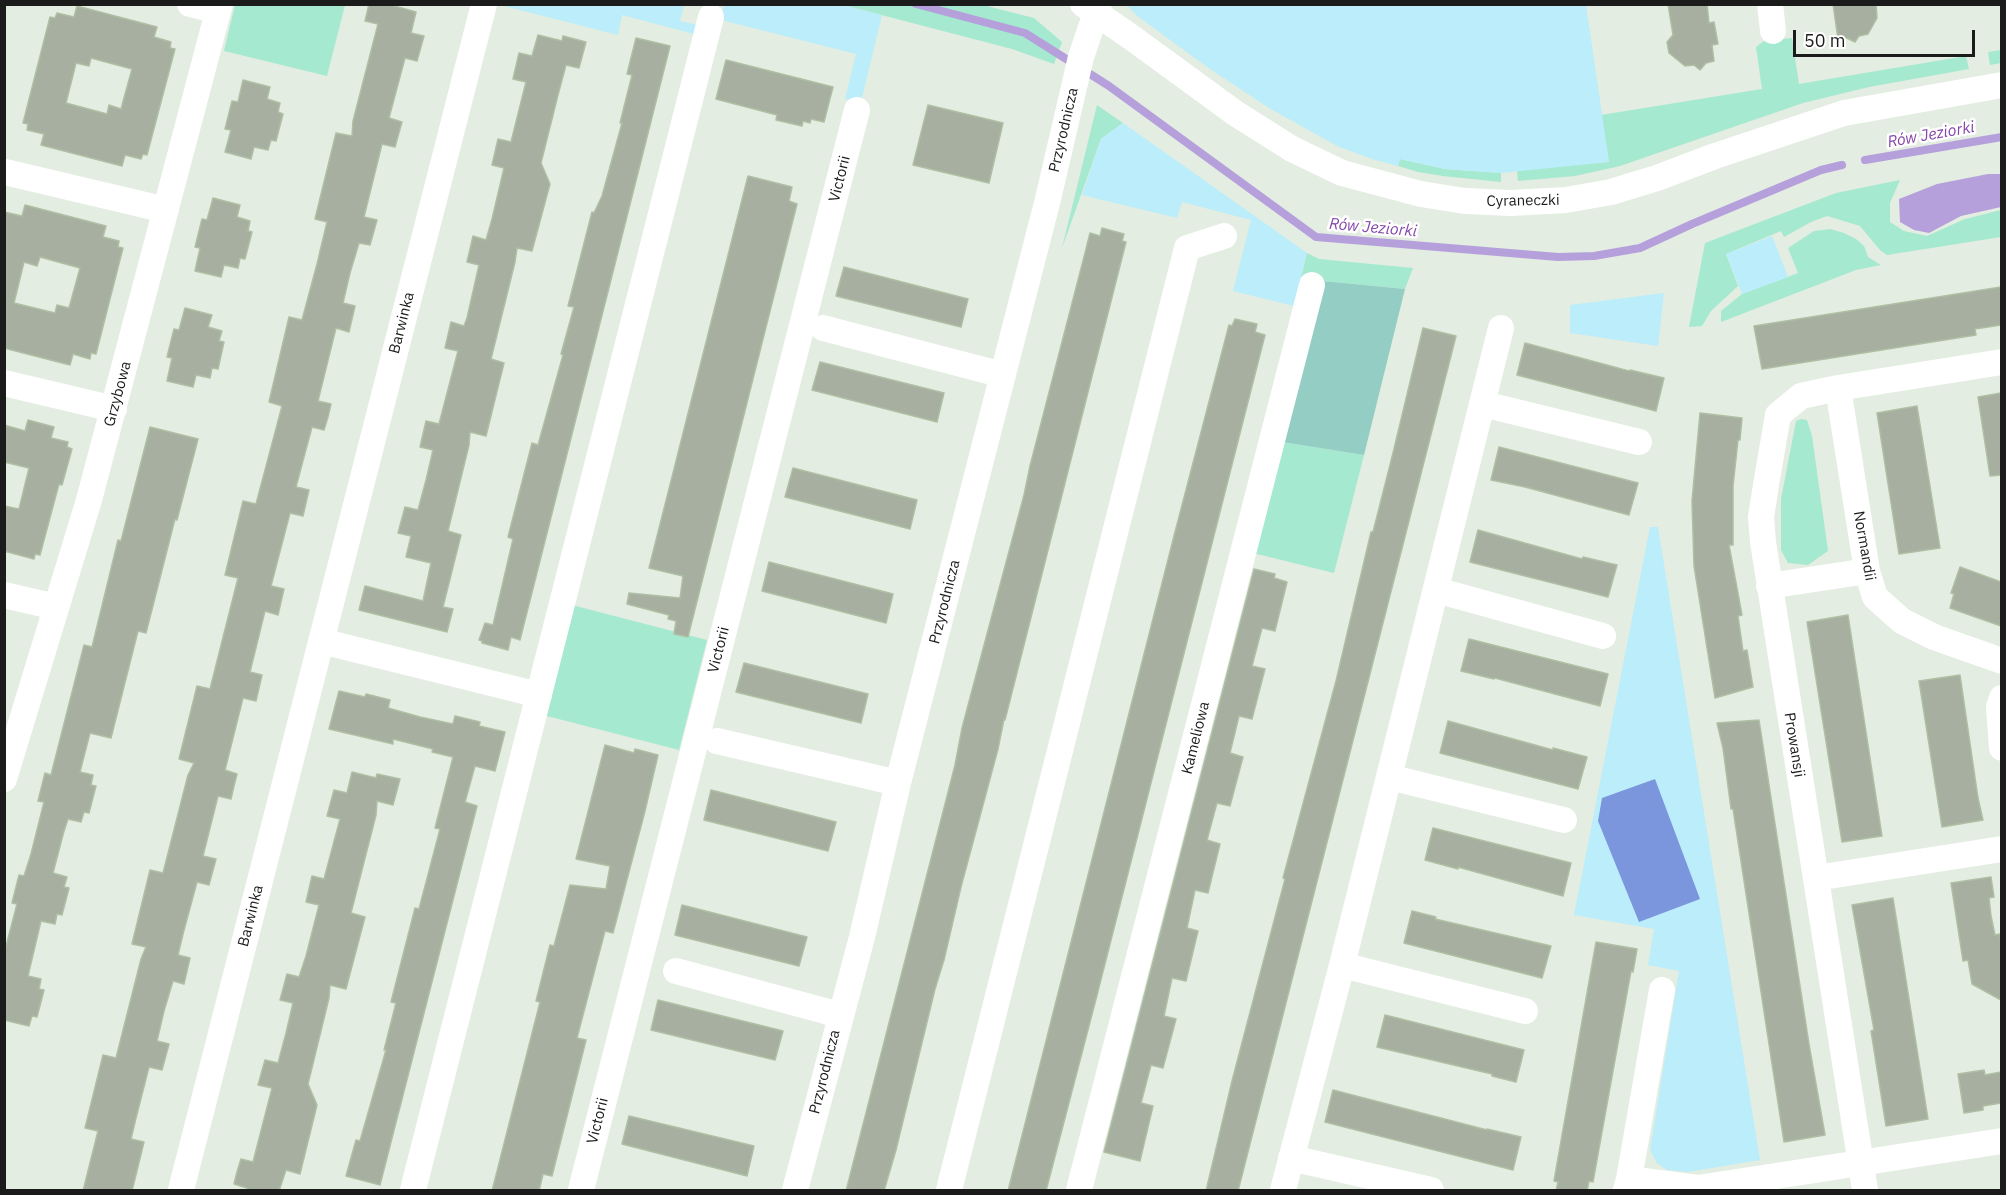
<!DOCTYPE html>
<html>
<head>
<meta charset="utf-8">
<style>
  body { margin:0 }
  #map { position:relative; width:2006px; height:1195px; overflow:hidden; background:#e3ede1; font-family:"IBM Plex Sans",sans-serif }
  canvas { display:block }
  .frame { position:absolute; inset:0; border:6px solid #1b1b1b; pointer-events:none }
  .scale { position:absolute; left:1793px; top:30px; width:182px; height:27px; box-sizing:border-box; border:3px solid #1b1b1b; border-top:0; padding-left:8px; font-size:18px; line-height:21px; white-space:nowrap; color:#1b1b1b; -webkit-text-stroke:4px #fff; paint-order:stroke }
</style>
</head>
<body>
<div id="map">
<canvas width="2006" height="1195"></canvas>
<div class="frame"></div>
<div class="scale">50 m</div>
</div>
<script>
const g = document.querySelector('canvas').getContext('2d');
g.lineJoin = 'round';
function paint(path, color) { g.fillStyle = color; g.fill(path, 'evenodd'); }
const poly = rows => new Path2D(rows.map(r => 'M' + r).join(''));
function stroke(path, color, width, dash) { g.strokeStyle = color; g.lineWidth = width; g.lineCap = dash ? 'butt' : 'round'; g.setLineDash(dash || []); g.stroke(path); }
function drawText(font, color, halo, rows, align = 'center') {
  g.font = font + ' "IBM Plex Sans",sans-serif'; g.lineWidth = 5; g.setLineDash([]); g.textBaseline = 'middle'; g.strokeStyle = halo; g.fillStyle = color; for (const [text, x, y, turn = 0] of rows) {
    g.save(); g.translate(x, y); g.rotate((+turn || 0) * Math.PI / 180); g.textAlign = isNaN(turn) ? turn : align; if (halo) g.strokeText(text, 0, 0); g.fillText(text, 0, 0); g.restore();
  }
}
paint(poly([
  [235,5,345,5,327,76,224,51],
  [843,5,983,5,1034,18,1062,42,1054,64,1012,49],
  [1792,38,1799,84,1966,56,1969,69,1869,87,1803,103,1620,166,1575,176,1518,181,1517,170,1609,162,1601,115,1762,89,1756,47,1764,41],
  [2001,50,2001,63,1990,65,1988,52],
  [1097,105,1123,123,1101,139,1062,248],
  [1400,159,1445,169,1501,173,1501,182,1443,176,1418,172,1398,166],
  [1900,180,1890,203,1890,222,1904,231,1927,236,1965,219,2001,210,2001,237,1887,255,1880,250,1860,226,1827,216,1811,222,1784,237,1781,231,1726,254,1738,286,1711,311,1702,326,1689,327,1705,243,1836,193],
  [1830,229,1844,233,1856,239,1864,246,1868,257,1881,265,1856,270,1721,322,1721,311,1742,294,1798,273,1788,248,1814,231],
  [1307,253,1319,259,1413,268,1405,289,1323,281,1301,277],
  [1801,419,1807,420,1812,436,1828,551,1808,565,1788,563,1781,550,1781,499,1796,421],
  [1282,442,1364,455,1334,573,1253,553],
  [572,605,707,640,679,750,543,715]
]), '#a5e9d0');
paint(poly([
  [1323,281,1405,289,1364,455,1282,442]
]), '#94cdc4');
paint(poly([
  [724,4,843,5,882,15,861,102,845,99,856,54,721,20],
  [500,5,684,5,680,21,697,25,694,34,622,15,618,35],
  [1127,5,1586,5,1609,162,1501,173,1445,169,1400,159,1398,166,1372,159,1337,146,1269,108,1207,67,1136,15],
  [1123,123,1307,253,1294,306,1233,291,1251,220,1182,202,1177,218,1082,195,1101,139],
  [1772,236,1788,277,1742,294,1726,254],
  [1664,293,1658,346,1570,333,1570,305],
  [1650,527,1658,527,1760,1160,1688,1172,1667,1170,1657,1163,1650,1150,1679,971,1648,965,1654,929,1574,915]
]), '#bbedfa');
paint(poly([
  [1655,779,1700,899,1639,922,1598,821,1602,798]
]), '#7c96de');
paint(poly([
  [1988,174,2001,174,2001,207,1961,216,1929,233,1914,230,1900,222,1899,199,1937,184]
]), '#b5a0dc');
stroke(poly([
  [916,4,1025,33,1109,86,1316,237,1558,257,1594,256,1640,248,1692,224,1821,170,1842,165],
  [1865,160,2002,137]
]), '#b5a0dc', 8);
const building = poly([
  [369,4,387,4,416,12,411,33,424,36,417,61,405,58,389,118,402,122,395,147,382,144,364,217,377,220,370,245,359,243,350,273,343,303,355,306,349,332,336,328,318,401,331,404,328,417,324,430,312,427,296,487,309,490,303,516,290,513,271,586,284,589,278,615,265,611,250,672,262,675,256,701,243,698,225,770,237,774,234,786,231,799,218,796,203,856,216,859,209,885,197,882,183,934,178,955,190,958,184,984,173,981,164,1011,157,1041,169,1044,162,1070,149,1067,136,1118,131,1139,144,1142,132,1191,83,1191,98,1131,85,1128,103,1055,116,1058,141,959,146,947,132,944,150,870,163,873,188,775,194,763,179,759,197,686,210,689,238,578,225,575,243,501,256,504,282,406,269,402,289,317,302,320,317,264,327,222,315,219,336,133,352,136,353,121,378,24,365,21,369,4],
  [1668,4,1707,4,1709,23,1714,22,1718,44,1712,45,1714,61,1706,63,1700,70,1694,65,1685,66,1669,53,1667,42,1673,35,1668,4],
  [1833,4,1876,4,1877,18,1868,34,1859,36,1855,42,1847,38,1838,39,1833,4],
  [77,6,157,27,154,37,171,42,170,48,175,49,147,155,143,154,141,159,125,155,122,166,41,145,44,134,27,130,28,124,23,123,50,17,55,18,57,13,74,17,77,6],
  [91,58,132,69,121,109,109,105,107,114,66,103,76,63,89,66,91,58],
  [538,35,562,41,563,36,586,42,579,68,566,65,558,95,541,163,550,184,532,251,517,248,515,262,491,359,504,363,486,436,470,432,469,445,448,531,461,535,443,607,453,609,447,632,359,610,365,586,423,601,431,563,406,557,411,536,398,533,405,507,418,510,426,480,433,450,420,447,426,421,439,424,458,351,445,348,451,322,464,326,467,318,479,265,467,262,473,236,486,240,492,219,504,168,492,165,498,139,511,142,526,82,513,79,519,53,532,56,538,35],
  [636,38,670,46,520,640,511,637,508,650,482,643,482,641,479,640,485,623,493,625,513,539,508,537,532,443,538,445,563,355,561,354,574,307,568,306,592,212,594,213,602,196,622,123,620,123,632,75,627,74,636,38],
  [726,60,833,87,824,122,811,119,810,123,803,121,802,126,776,120,777,115,716,99,726,60],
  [243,80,270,87,267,99,280,103,278,112,283,114,276,141,271,140,268,150,254,147,251,159,225,152,231,130,225,129,232,101,238,102,243,80],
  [928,105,1003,123,989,183,913,165,928,105],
  [748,176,792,187,789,201,797,204,688,637,674,634,676,621,668,619,669,615,627,604,629,593,680,598,683,576,649,568,748,176],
  [213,198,240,205,237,217,250,221,248,231,252,232,245,259,240,258,238,268,224,265,221,277,195,271,200,248,195,247,202,219,207,220,213,198],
  [25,205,106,226,103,237,119,241,118,247,123,248,96,354,91,353,90,359,73,354,70,365,4,348,4,212,22,216,25,205],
  [40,257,80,268,69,308,57,305,55,313,14,303,24,262,37,266,40,257],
  [1102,228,1124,234,1122,241,1126,242,1005,720,1004,719,998,749,961,887,944,960,935,989,896,1150,884,1191,846,1191,955,765,962,728,1024,495,1030,466,1085,253,1090,233,1100,236,1102,228],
  [844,267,968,299,961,327,836,296,844,267],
  [2001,287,2001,325,1975,329,1976,335,1762,369,1754,326,2001,287],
  [185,308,212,315,208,327,222,331,219,341,224,342,218,369,212,368,210,378,196,375,193,387,167,381,172,358,167,357,174,329,179,330,185,308],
  [1235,319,1257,324,1255,332,1265,335,1096,999,1046,1191,1008,1191,1174,536,1229,325,1232,326,1235,319],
  [1423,328,1456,336,1410,517,1238,1191,1206,1191,1232,1081,1285,879,1283,878,1336,681,1371,532,1373,532,1393,453,1423,328],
  [1525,343,1629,371,1630,370,1664,378,1656,411,1517,375,1525,343],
  [820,362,944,393,937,422,812,390,820,362],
  [2001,393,2001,475,1990,476,1978,397,2001,393],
  [1917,406,1940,548,1899,554,1877,413,1917,406],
  [1700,413,1742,418,1740,440,1738,440,1733,486,1733,545,1729,545,1742,615,1738,616,1743,651,1747,650,1753,687,1715,698,1694,566,1692,501,1700,413],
  [28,420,54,427,51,438,68,442,67,447,72,449,62,485,59,484,40,555,35,554,34,559,4,551,4,506,19,509,29,468,4,462,4,425,25,431,28,420],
  [150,427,198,439,177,520,175,519,146,633,138,631,111,738,90,733,80,772,93,775,91,785,96,786,89,813,84,812,81,822,68,819,64,831,53,873,67,877,64,887,69,888,62,915,57,914,55,924,41,921,28,976,41,979,39,989,44,990,37,1017,32,1016,29,1026,4,1020,4,954,17,904,12,903,19,875,24,876,31,854,44,802,38,801,45,773,51,775,84,645,92,647,118,540,121,541,150,427],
  [1499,447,1638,483,1629,515,1525,487,1491,480,1499,447],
  [793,468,917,500,910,529,785,497,793,468],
  [1478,530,1582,559,1583,557,1617,565,1608,597,1470,562,1478,530],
  [769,562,893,594,886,623,762,591,769,562],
  [1960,567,2001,582,2001,626,1950,608,1954,594,1951,593,1960,567],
  [1254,569,1275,574,1274,578,1287,582,1275,631,1262,628,1252,666,1265,669,1252,719,1239,716,1230,753,1243,757,1230,806,1217,803,1207,840,1220,844,1208,893,1195,890,1187,928,1198,931,1186,981,1172,978,1164,1016,1176,1019,1163,1068,1151,1065,1141,1103,1153,1106,1140,1161,1104,1152,1254,569],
  [1848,615,1882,836,1842,842,1807,622,1848,615],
  [1469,639,1608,674,1600,706,1495,678,1494,679,1461,671,1469,639],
  [744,663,868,694,861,723,736,692,744,663],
  [1960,675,1978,798,1983,820,1942,827,1919,681,1960,675],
  [339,691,365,697,366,694,390,700,388,708,420,717,453,724,455,716,480,722,479,726,505,732,495,771,475,766,465,802,477,806,380,1185,346,1176,356,1140,360,1141,386,1050,384,1050,396,1003,391,1002,415,908,419,909,440,829,435,828,453,757,432,752,433,749,393,739,393,744,329,729,339,691],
  [1759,720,1809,1044,1825,1135,1784,1142,1733,809,1731,809,1723,748,1717,723,1759,720],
  [1448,721,1553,750,1553,748,1587,757,1578,789,1440,753,1448,721],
  [605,745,634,753,635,749,658,755,645,811,613,933,605,931,577,1038,586,1040,552,1176,543,1174,539,1191,492,1191,540,1002,536,1001,550,945,554,946,570,885,606,889,610,866,576,859,605,745],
  [352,772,376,778,377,774,400,779,393,805,377,801,376,815,351,913,365,917,346,989,330,985,329,998,308,1084,317,1105,300,1174,286,1170,279,1191,246,1191,247,1188,234,1184,237,1172,241,1159,253,1162,272,1088,258,1085,265,1060,278,1063,286,1033,293,1003,280,1000,287,974,299,977,306,956,319,905,306,902,312,876,324,879,340,819,327,816,334,790,347,793,352,772],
  [711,790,836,822,828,851,704,820,711,790],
  [1433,828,1571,863,1563,896,1458,867,1458,869,1425,860,1433,828],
  [1991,877,1994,897,1989,898,1991,916,1995,935,2000,934,2001,945,2001,1000,1972,984,1968,960,1963,961,1951,883,1991,877],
  [1893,898,1928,1119,1886,1126,1871,1031,1874,1030,1852,905,1893,898],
  [682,905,807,937,799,966,675,935,682,905],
  [1412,911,1436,917,1435,919,1551,946,1542,978,1404,943,1412,911],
  [1596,942,1637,949,1633,972,1631,971,1593,1182,1589,1181,1587,1191,1556,1191,1558,1182,1554,1181,1596,942],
  [658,1000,783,1031,775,1060,651,1030,658,1000],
  [1385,1015,1524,1050,1516,1082,1492,1076,1492,1074,1377,1047,1385,1015],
  [1984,1070,1985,1075,2001,1072,2001,1103,1983,1106,1983,1110,1964,1113,1958,1074,1984,1070],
  [1333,1090,1487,1130,1487,1129,1521,1137,1513,1170,1325,1122,1333,1090],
  [629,1116,754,1146,747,1176,622,1144,629,1116]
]);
paint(building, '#a6afa0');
stroke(building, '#afbfa3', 1.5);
stroke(poly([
  [190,4,218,11],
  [1083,4,1131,37,1235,113,1292,149,1342,173,1421,194,1465,201,1511,203,1566,200,1611,192,1657,178,1715,156,1844,113,2002,85],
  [1770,4,1773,31],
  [5,172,166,210],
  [823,328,1003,375],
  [4,383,114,409],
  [1838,388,1867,571,1875,597,1902,621,1934,637,2002,661],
  [1483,404,1639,442],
  [1769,586,1867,571],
  [1436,590,1603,636],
  [4,595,56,607],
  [321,641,539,695],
  [2002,698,1999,707,2002,748],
  [717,741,898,783],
  [1389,777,1564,820],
  [4,779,89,500,220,4],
  [1816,878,2002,849],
  [1342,965,1525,1011],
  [676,971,840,1015],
  [1291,1158,1431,1190],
  [1629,1179,1662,990],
  [181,1190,484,4],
  [413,1190,711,17],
  [581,1190,857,110],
  [795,1190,862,937,898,783,1048,199,1081,57,1099,4],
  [949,1190,1187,248,1224,236],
  [1079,1190,1312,285],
  [1283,1190,1342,965,1501,328],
  [1626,1190,1629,1179,1698,1188,2002,1141],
  [1865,1190,1763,542,1761,517,1766,485,1778,415,1801,396,1838,388,2002,362]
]), '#fff', 26);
drawText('15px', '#1b1b1b', '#fff', [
  ["Przyrodnicza",1064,130,-77],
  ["Victorii",840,179,-76],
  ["Cyraneczki",1523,201,-1],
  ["Barwinka",402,323,-76],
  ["Grzybowa",118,394,-75],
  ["Normandii",1864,546,80],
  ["Przyrodnicza",945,602,-76],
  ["Victorii",719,650,-76],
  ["Kameliowa",1196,738,-76],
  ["Prowansji",1794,745,81],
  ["Barwinka",251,916,-76],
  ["Przyrodnicza",825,1072,-76],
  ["Victorii",598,1121,-76]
]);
drawText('italic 16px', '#8647ab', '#fff', [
  ["Rów Jeziorki",1931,135,-10],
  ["Rów Jeziorki",1373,228,5]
]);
</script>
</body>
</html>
